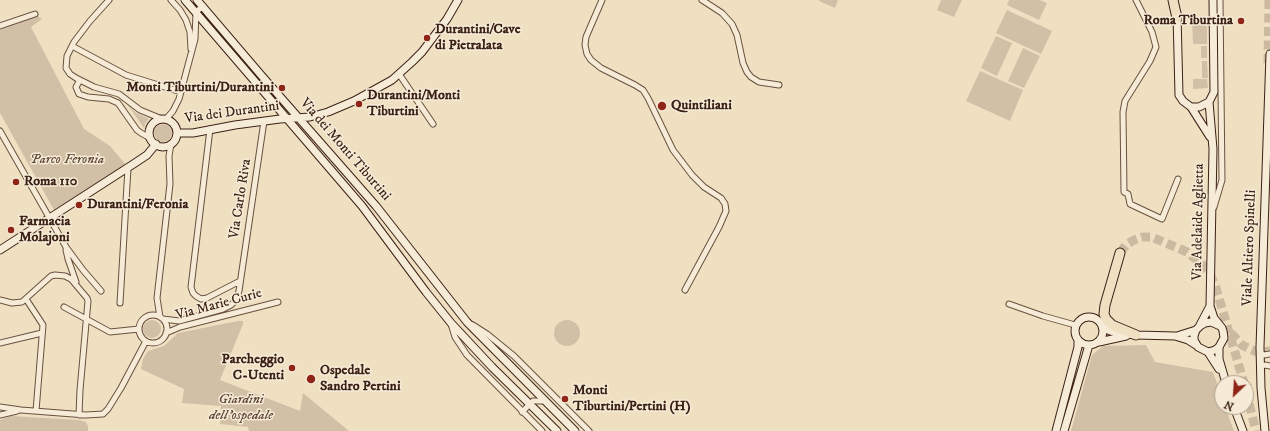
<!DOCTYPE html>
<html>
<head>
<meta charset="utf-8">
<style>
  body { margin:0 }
  #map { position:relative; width:1270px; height:431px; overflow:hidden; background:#efe0c2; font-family:"IM FELL DW Pica",serif }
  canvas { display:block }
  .north { position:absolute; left:1214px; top:375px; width:40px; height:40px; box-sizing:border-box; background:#f5ebd7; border:1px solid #ab9a8a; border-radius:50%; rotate:205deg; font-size:11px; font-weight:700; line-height:16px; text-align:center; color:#3c2116 }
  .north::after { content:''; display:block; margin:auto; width:14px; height:18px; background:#8f2418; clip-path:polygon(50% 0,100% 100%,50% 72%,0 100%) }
</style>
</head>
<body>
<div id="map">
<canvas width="1270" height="431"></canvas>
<div class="north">N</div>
</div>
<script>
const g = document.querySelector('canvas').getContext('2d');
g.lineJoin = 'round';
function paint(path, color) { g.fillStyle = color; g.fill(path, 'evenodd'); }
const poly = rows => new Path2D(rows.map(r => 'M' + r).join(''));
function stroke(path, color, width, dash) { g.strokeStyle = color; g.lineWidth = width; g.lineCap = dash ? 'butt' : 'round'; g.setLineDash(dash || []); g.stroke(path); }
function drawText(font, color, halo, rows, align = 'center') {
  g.font = font + ' "IM FELL DW Pica",serif'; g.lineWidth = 3; g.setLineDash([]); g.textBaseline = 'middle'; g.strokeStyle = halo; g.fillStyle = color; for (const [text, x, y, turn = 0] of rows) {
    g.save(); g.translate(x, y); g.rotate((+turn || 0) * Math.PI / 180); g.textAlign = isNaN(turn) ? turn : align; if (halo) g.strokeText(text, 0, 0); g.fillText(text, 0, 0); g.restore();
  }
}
paint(poly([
  [820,0,838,0,835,8,819,1],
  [941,0,962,0,954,17,937,10],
  [1009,0,1040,0,1047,3,1039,20,1007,5],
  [1007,10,1052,31,1041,54,996,33],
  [1195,15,1207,26,1207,44,1193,44,1192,18,1195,18],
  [38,16,42,19,31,27,84,129,110,146,126,165,54,210,0,113,0,30],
  [996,36,1012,43,997,76,981,68],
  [1201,46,1207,46,1207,58,1201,58],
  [1023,48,1040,56,1024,88,1008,81],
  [1202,61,1207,61,1208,78,1202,78],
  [980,71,1023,90,1010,121,966,101],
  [1193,79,1207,79,1208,88,1193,89],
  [127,104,136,113,149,119,146,122,144,128],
  '154 133a9 9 0 1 1 18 0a9 9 0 1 1-18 0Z',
  '143 329a9 9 0 1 1 18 0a9 9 0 1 1-18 0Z',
  '554 333a13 13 0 1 1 26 0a13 13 0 1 1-26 0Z',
  [238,321,243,321,243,324,220,380,300,411,303,393,349,431,249,431,248,427,220,424,221,406,182,403,184,389,141,369,143,359,148,351,164,346,178,333],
  [1146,345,1155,362,1213,372,1222,398,1222,407,1225,407,1234,431,1071,431,1092,355,1103,346],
  [11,416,79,420,86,422,88,426,88,431,0,431,0,420]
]), '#d1c0a5');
stroke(poly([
  [1268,63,1269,0],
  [1120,253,1126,245,1134,240,1143,237,1152,237,1187,252,1204,266,1211,276,1216,288,1244,383],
  [1231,333,1242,345,1250,349,1257,352,1270,351],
  [1246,391,1256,431]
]), '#cbbaa0', 9, [9, 4.5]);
const street = poly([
  [109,0,90,21,74,42,67,56,66,68,70,74,76,78,94,87,119,94,140,110,162,119],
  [171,0,180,10,186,20,190,32,191,49],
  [602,0,586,37,585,45,587,54,591,60,601,68,635,85,643,90,648,98,673,150,692,175,704,187,721,198,725,204,726,211,719,227,685,290],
  [702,0,722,13,732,24,737,35,743,63,747,72,751,77,759,82,779,85],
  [1136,0,1152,32,1156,47,1150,61,1125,101,1123,112,1124,192,1128,194,1130,204,1162,219,1178,179],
  [0,26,35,14],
  [72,46,126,75,181,92],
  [399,74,433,124],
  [80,80,76,87,79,94,88,97,109,99,118,103,137,130,141,133,150,138],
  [166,119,173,111,179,99,195,39,196,12,203,6],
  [210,129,191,287,193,293,196,296,201,299,207,298,240,281],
  [0,131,66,247,83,270,101,291],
  [1214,207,1222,180,1220,0],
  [66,250,68,259,76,282],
  [26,299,43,325,36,411],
  [0,300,12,303,22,302,51,276,55,275,65,276,71,279,87,298,88,301,80,390,79,415],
  [120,303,128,168],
  [1009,304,1043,316,1075,325],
  [64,307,110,332,139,329],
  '139 329a14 14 0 1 1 28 0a14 14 0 1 1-28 0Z',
  [160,317,157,298,170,184,169,156,171,144],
  [163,319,179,321,223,309,231,305,236,300,239,291,264,121],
  [451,324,455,337,467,355,542,431],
  [473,325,487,334,514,356,589,431],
  [166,333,180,327,278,302],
  [0,343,42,333],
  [1260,353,1264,355,1270,354],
  [1260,367,1265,365,1270,366],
  [0,407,21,410,86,415,103,414,108,409,121,388,146,341],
  [522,412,533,401,545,401],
  [0,415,17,411]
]);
const secondary = poly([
  [185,0,362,206,426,292,451,323,492,367,557,431],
  [197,0,261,75,376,206,467,322,575,431],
  [1177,14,1179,95,1183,101,1191,107,1199,107,1209,102,1214,92,1213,0],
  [1209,102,1213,149,1210,306,1214,318,1222,328,1223,331,1224,338,1219,347,1215,350,1208,352,1198,347,1194,340,1194,336,1196,330,1200,326,1205,323,1211,322,1220,326],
  [1191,107,1210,137],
  '149 133a14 14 0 1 1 28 0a14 14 0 1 1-28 0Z',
  [178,133,193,133,235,125,280,119,310,117,328,112,354,101,392,80,412,62,422,52,447,19,458,0],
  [0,250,135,163,147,155,156,144],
  '1075 331a14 14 0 1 1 28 0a14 14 0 1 1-28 0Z',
  [1200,325,1210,306],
  [1102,326,1110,331,1117,333,1136,335,1175,336,1188,340,1196,345],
  [1177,336,1196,330],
  [1099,342,1126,336],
  [1219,347,1219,359,1226,383],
  [1208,352,1219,369],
  [1234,407,1243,431],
  [1056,431,1078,347,1078,341],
  [1064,431,1089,345],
  [1265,431,1261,388,1260,347,1270,54]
]);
const highway = poly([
  [1173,0,1177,18],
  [1120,253,1105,305,1104,314,1106,319,1112,325,1136,335]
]);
stroke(street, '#695141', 7);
stroke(secondary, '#3c2116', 9);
stroke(highway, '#3c2116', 11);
stroke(street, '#f5ebd7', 5);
stroke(secondary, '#f5ebd7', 7);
stroke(highway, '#efe0c2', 9);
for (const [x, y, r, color] of [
  [1241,21,4,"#8f2418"],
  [427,38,4,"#8f2418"],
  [282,88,4,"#8f2418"],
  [359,104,4,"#8f2418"],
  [662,106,5,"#8f2418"],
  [16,182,4,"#8f2418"],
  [79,205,4,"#8f2418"],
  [11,230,4,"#8f2418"],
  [292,368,4,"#8f2418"],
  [311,379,5,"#8f2418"],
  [565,399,4,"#8f2418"]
]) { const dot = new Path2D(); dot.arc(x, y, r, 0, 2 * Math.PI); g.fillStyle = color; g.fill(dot); stroke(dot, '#f5ebd7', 1.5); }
drawText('bold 14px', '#3c2116', '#f5ebd7', [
  ["Roma Tiburtina",1233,21,"right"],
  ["Durantini/Cave",435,30],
  ["di Pietralata",435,46],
  ["Monti Tiburtini/Durantini",274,88,"right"],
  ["Durantini/Monti",367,96],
  ["Tiburtini",367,112],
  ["Quintiliani",671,106],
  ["Roma 110",24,182],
  ["Durantini/Feronia",87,205],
  ["Farmacia",19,222],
  ["Molajoni",19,238],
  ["Parcheggio",284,360,"right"],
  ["C-Utenti",284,376,"right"],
  ["Ospedale",320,371],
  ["Sandro Pertini",320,387],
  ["Monti",573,391],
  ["Tiburtini/Pertini (H)",573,407]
], 'left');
drawText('14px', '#3c2116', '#f5ebd7', [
  ["Via dei Durantini",232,113,-8],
  ["Via dei Monti Tiburtini",345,150,49],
  ["Via Carlo Riva",241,199,-81],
  ["Via Adelaide Aglietta",1199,222,-89],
  ["Viale Altiero Spinelli",1250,248,-88],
  ["Via Marie Curie",219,305,-15]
]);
drawText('italic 14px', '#61493a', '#f5ebd7', [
  ["Parco Feronia",67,160],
  ["Giardini",241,400],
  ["dell'ospedale",241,416]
]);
</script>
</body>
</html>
